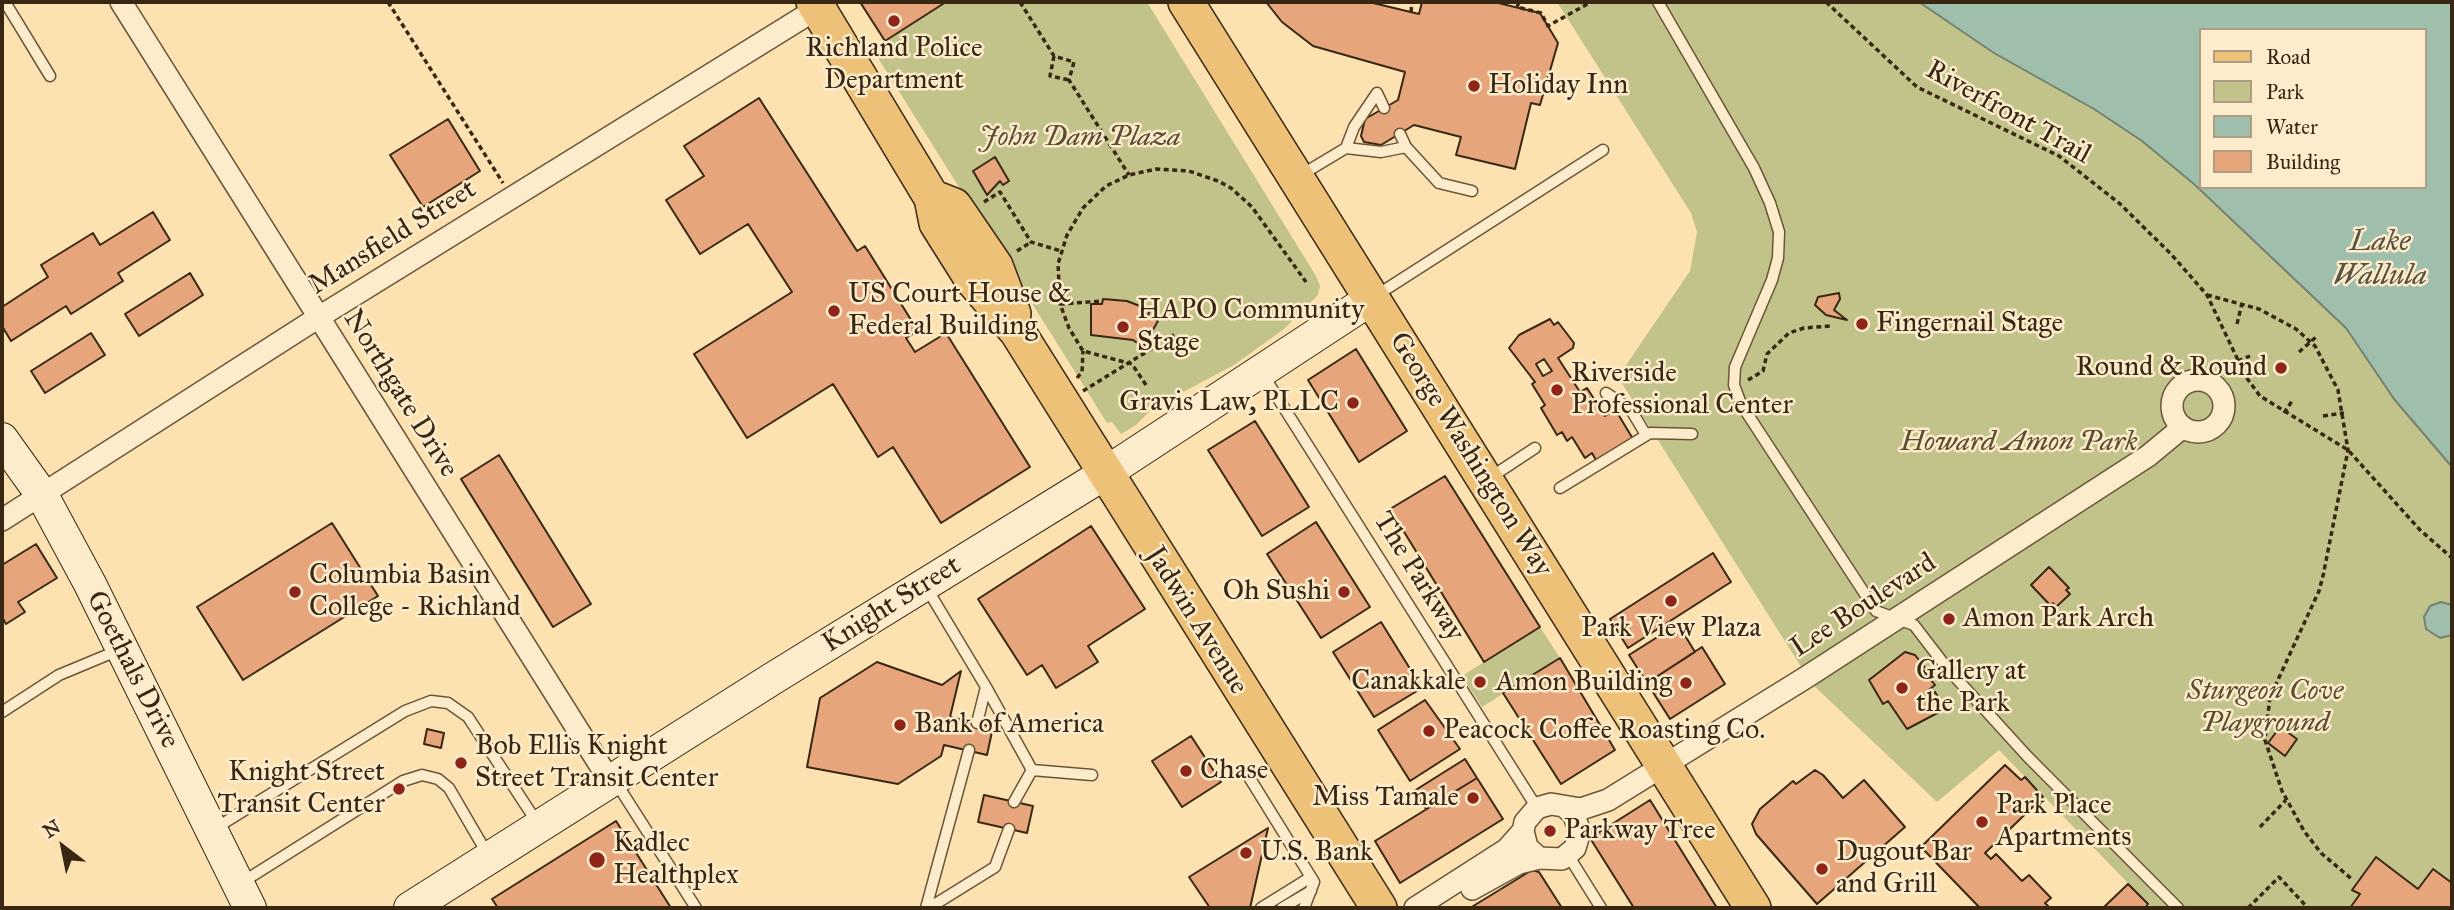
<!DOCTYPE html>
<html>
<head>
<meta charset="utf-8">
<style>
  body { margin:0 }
  #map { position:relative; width:2454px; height:910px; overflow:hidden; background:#fce2b1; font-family:"IM FELL Great Primer",serif }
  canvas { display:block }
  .frame { position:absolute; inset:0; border:4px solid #382713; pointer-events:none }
  .legend { position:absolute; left:2199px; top:28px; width:228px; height:161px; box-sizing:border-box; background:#fdeccc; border:2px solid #ae9d82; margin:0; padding:9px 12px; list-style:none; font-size:21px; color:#382713 }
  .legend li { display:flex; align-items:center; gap:14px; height:35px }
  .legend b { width:35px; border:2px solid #ae9d82 }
  .north { position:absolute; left:28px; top:812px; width:70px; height:70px; -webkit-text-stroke:5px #fdeccc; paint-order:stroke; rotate:328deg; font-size:19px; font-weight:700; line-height:28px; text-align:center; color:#382713 }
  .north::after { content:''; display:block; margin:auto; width:24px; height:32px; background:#382713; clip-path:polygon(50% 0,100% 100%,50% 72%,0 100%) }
</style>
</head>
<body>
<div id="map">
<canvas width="2454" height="910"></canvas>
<div class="frame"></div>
<ul class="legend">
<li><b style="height:9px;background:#eec178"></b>Road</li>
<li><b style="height:19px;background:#c1c38a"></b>Park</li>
<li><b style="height:19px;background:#9fbeac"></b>Water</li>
<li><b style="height:19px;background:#e7a57c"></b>Building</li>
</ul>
<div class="north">N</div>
</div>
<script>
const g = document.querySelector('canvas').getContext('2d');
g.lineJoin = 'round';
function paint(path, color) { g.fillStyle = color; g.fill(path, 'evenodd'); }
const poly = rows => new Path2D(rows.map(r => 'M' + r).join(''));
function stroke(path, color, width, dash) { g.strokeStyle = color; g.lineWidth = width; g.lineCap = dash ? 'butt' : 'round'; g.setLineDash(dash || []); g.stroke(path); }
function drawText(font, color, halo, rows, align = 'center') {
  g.font = font + ' "IM FELL Great Primer",serif'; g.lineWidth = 5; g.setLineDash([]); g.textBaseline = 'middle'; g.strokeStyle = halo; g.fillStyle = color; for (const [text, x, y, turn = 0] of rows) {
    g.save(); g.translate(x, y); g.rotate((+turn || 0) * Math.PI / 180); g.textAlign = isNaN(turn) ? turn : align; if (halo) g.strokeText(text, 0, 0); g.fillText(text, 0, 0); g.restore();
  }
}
paint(poly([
  [946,2,1147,2,1316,276,1320,286,1318,295,1284,329,1234,365,1153,408,1136,425,1121,434,1112,422,1107,423,873,50],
  [1557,2,1919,2,1994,53,2094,109,2142,141,2194,184,2346,328,2394,399,2452,467,2452,908,2152,908,1999,750,1937,802,1812,684,1618,377,1690,271,1697,232,1691,213],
  [1540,627,1560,658,1482,707,1462,676]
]), '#c1c38a');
const water = poly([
  [1919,2,2452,2,2452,467,2394,399,2346,328,2194,184,2142,141,2094,109,1994,53,1919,2],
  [2200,30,2424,30,2424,187,2200,187,2200,30],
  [2441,602,2452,605,2452,635,2440,638,2426,629,2424,617,2430,606,2441,602]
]);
paint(water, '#9fbeac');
stroke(water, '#76826f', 2);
const building = poly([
  [860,2,946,2,885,41,860,2],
  [1266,2,1369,2,1419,14,1422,2,1494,2,1540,13,1558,43,1540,105,1531,103,1515,169,1456,155,1461,137,1414,125,1381,145,1364,142,1361,136,1365,119,1398,100,1405,72,1313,46,1282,22,1266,2],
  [759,98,857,251,865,246,918,331,906,338,915,352,946,333,1030,467,941,523,893,447,878,457,833,384,747,438,694,354,792,292,748,224,700,254,666,200,704,176,684,146,759,98],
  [448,119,480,171,423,207,390,155,448,119],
  [995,157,1009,181,1003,185,1000,181,987,195,973,171,995,157],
  [153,212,170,240,118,273,123,281,71,314,66,306,11,341,2,326,2,307,48,277,41,265,93,233,100,245,153,212],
  [190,273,203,295,139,336,125,314,190,273],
  [1839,293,1840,299,1834,310,1847,320,1826,315,1815,305,1818,297,1839,293],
  [1103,299,1127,301,1150,310,1148,315,1158,321,1143,347,1133,340,1091,335,1091,304,1102,304,1103,299],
  [1550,319,1554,325,1558,322,1574,343,1573,348,1558,358,1580,392,1587,388,1605,416,1615,409,1633,439,1596,460,1592,453,1585,458,1572,437,1567,441,1562,432,1557,435,1541,408,1545,405,1532,384,1535,382,1509,348,1519,335,1550,319],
  [1544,359,1552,371,1543,376,1536,364,1544,359],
  [91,333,105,355,45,393,31,371,91,333],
  [1356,349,1407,431,1359,462,1308,380,1356,349],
  [1255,421,1309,507,1262,536,1208,450,1255,421],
  [499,455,591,604,553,627,461,479,499,455],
  [1445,476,1540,627,1484,662,1390,509,1445,476],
  [1316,522,1370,607,1321,638,1267,554,1316,522],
  [332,523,378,596,243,680,197,607,332,523],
  [1091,526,1145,609,1088,646,1098,662,1056,688,1042,665,1027,675,978,599,1091,526],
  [36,544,57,578,18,602,25,612,6,624,2,617,2,565,36,544],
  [1713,553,1731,582,1628,648,1610,619,1713,553],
  [2049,567,2069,588,2066,590,2070,594,2056,607,2053,603,2050,605,2031,585,2049,567],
  [1381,622,1422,688,1374,717,1333,652,1381,622],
  [1678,624,1695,652,1647,683,1629,655,1678,624],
  [1702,647,1725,684,1670,719,1647,683,1702,647],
  [1905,652,1915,655,1926,669,1924,671,1935,685,1925,693,1927,697,1935,692,1945,709,1907,729,1888,701,1883,704,1869,680,1905,652],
  [1560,658,1615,750,1561,784,1503,693,1560,658],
  [877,662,942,685,961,671,950,717,993,727,987,755,944,745,941,756,898,784,807,767,820,698,877,662],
  [1425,700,1460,749,1410,781,1378,730,1425,700],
  [2280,727,2297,739,2285,756,2268,743,2280,727],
  [427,729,444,733,441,748,424,744,427,729],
  [1191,736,1221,782,1182,807,1152,761,1191,736],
  [1465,759,1477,778,1426,809,1414,791,1465,759],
  [2005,765,2021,780,2025,777,2043,797,1985,853,1991,859,1996,854,2022,881,2029,875,2051,898,2045,903,2050,908,1980,908,1921,847,2005,765],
  [1815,770,1823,775,1843,798,1864,780,1905,827,1817,904,1756,834,1752,824,1760,809,1793,781,1796,784,1815,770],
  [1477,778,1503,819,1400,883,1375,841,1477,778],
  [984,795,1033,806,1027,833,978,822,984,795],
  [1650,800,1717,908,1634,908,1590,838,1650,800],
  [616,821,671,908,498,908,492,899,616,821],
  [1268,828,1250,908,1210,908,1189,877,1268,828],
  [2376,857,2418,889,2433,869,2452,883,2452,908,2350,908,2360,894,2352,890,2376,857],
  [1532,870,1539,872,1562,908,1470,908,1532,870],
  [2128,884,2148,904,2145,908,2103,908,2128,884]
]);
paint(building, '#e7a57c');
stroke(building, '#382713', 2);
const lane = poly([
  [5,2,50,76],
  [1658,2,1754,168,1770,203,1779,232,1778,258,1772,280,1735,367,1734,385,1741,404,1876,611,1914,625,1947,668,2027,756,2178,908],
  [1400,134,1406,147,1439,183,1472,191],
  [1346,148,1354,127,1377,93,1384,108],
  [1301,175,1346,148,1381,152,1406,147],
  [1377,295,1603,150],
  [1262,373,1537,808],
  [1606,393,1631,410,1646,435],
  [1488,479,1535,448],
  [1560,488,1650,433,1692,434],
  [926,587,986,687,977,723],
  [986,687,1032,770,1014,802],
  [2,712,59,675,119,650],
  [1032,770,1092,775],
  [1249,777,1314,882,1304,908],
  [615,781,696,908],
  [214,829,405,711,431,701,448,703,468,717,538,824],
  [1568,855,1601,908],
  [241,883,403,781,422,775,438,779,449,788,488,855],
  [926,908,969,750],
  [929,908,995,867,1009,829],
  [1261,908,1311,877],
  [1282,908,1311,891]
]);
const street = poly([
  [121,2,610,781],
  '2172 406a26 26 0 1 1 52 0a26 26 0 1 1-52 0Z',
  [2,520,319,317,818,8],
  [1566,808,1573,814,1580,831,1575,848,1562,859,1539,858,1527,847,1523,831,1525,822,1537,808,1551,804,1581,809,1608,800,1805,678,2148,456,2183,427],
  [1472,889,1519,863,1539,858],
  [1415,908,1507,849,1523,831]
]);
const secondary = poly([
  [2,439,42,495,90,584,250,908],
  [410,908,772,679,1104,474,1371,299]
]);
const primary = poly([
  [814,2,932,198,937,223,973,280,1017,331,1379,908],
  [1186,2,1753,908],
  [936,199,954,206,995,266,1013,314]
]);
stroke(lane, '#69563a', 13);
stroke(street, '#69563a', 24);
stroke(secondary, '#382713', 34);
stroke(primary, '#382713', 38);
stroke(poly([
  [388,2,503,183],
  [1020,2,1054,56,1074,62,1069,80,1129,175],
  [1519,2,1517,7,1541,13,1548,26,1591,2],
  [1826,2,1917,87,2059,156,2119,203,2171,254,2207,295,2246,377,2260,396,2348,450,2420,530,2452,558],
  [1411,12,1412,2],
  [1054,56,1050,76,1069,80],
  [984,202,1000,192,1031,242,1061,251],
  [1017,251,1031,242],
  [2207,295,2259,309,2296,329,2315,346,2338,390,2348,450,2323,576,2319,591,2270,697,2265,740,2282,791,2304,831,2321,853,2353,880],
  [1060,304,1103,301],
  [2237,324,2242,303],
  [2299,352,2316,337],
  [2238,361,2250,356],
  [1077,378,1082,372,1083,351],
  [1748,380,1763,371,1767,354,1789,333,1804,328,1831,326],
  [1146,385,1132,364,1083,351,1069,328,1060,304,1058,264,1067,235,1083,208,1106,186,1129,175,1156,169,1189,171,1218,181,1231,188,1252,207,1306,282],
  [1083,391,1177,333],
  [2284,413,2292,401],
  [2323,416,2344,413],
  [2260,827,2286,800],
  [2248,908,2279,877,2308,908]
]), '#382713', 3.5, [5, 3.5]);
stroke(lane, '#fdeccc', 10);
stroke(street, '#fdeccc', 21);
stroke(secondary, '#fdeccc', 32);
stroke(primary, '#eec178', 35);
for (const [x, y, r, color] of [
  [894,21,7,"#8f2418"],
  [1474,86,7,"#8f2418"],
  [834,311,7,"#8f2418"],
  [1862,324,7,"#8f2418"],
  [1123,327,7,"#8f2418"],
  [2281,368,7,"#8f2418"],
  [1557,390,7,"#8f2418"],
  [1353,403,7,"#8f2418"],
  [295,592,7,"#8f2418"],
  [1344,592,7,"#8f2418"],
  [1671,601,7,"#8f2418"],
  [1949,619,7,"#8f2418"],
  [1480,682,7,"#8f2418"],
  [1686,683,7,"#8f2418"],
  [1902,688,7,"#8f2418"],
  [900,725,7,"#8f2418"],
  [1429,731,7,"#8f2418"],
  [461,763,7,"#8f2418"],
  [1186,771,7,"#8f2418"],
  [399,789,7,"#8f2418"],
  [1473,798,7,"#8f2418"],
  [1982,822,7,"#8f2418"],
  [1550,831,7,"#8f2418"],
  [1246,853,7,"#8f2418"],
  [597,860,9,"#8f2418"],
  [1822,869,7,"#8f2418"]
]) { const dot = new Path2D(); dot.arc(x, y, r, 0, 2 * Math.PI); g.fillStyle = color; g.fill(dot); stroke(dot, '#fdeccc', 2.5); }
drawText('28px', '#382713', '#fdeccc', [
  ["Richland Police",894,49,"center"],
  ["Department",894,81,"center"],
  ["Holiday Inn",1488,86],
  ["US Court House &",848,295],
  ["Federal Building",848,327],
  ["HAPO Community",1137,311],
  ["Stage",1137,343],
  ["Fingernail Stage",1876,324],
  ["Round & Round",2267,368,"right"],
  ["Riverside",1571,374],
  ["Professional Center",1571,406],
  ["Gravis Law, PLLC",1339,403,"right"],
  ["Columbia Basin",309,576],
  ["College - Richland",309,608],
  ["Oh Sushi",1330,592,"right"],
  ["Amon Park Arch",1963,619],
  ["Park View Plaza",1671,629,"center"],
  ["Gallery at",1916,672],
  ["the Park",1916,704],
  ["Canakkale",1466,682,"right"],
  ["Amon Building",1672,683,"right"],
  ["Bank of America",914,725],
  ["Peacock Coffee Roasting Co.",1443,731],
  ["Bob Ellis Knight",475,747],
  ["Street Transit Center",475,779],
  ["Chase",1200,771],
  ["Knight Street",385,773,"right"],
  ["Transit Center",385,805,"right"],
  ["Miss Tamale",1459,798,"right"],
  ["Park Place",1996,806],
  ["Apartments",1996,838],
  ["Parkway Tree",1564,831],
  ["Kadlec",613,844],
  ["Healthplex",613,876],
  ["U.S. Bank",1260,853],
  ["Dugout Bar",1836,853],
  ["and Grill",1836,885]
], 'left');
drawText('28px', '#382713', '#fdeccc', [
  ["Riverfront Trail",2008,113,29],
  ["Mansfield Street",393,238,-32],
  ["Northgate Drive",400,394,58],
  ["George Washington Way",1470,455,58],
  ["The Parkway",1418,577,58],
  ["Knight Street",892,605,-32],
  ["Lee Boulevard",1864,606,-33],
  ["Jadwin Avenue",1196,621,58],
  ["Goethals Drive",132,670,63]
]);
drawText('italic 28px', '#5a4e31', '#fdeccc', [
  ["John Dam Plaza",1080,138],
  ["Howard Amon Park",2019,443],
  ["Sturgeon Cove",2265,692],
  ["Playground",2265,724]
]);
drawText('italic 30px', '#575441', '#fdeccc', [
  ["Lake",2380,243],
  ["Wallula",2380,277]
]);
</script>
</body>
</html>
